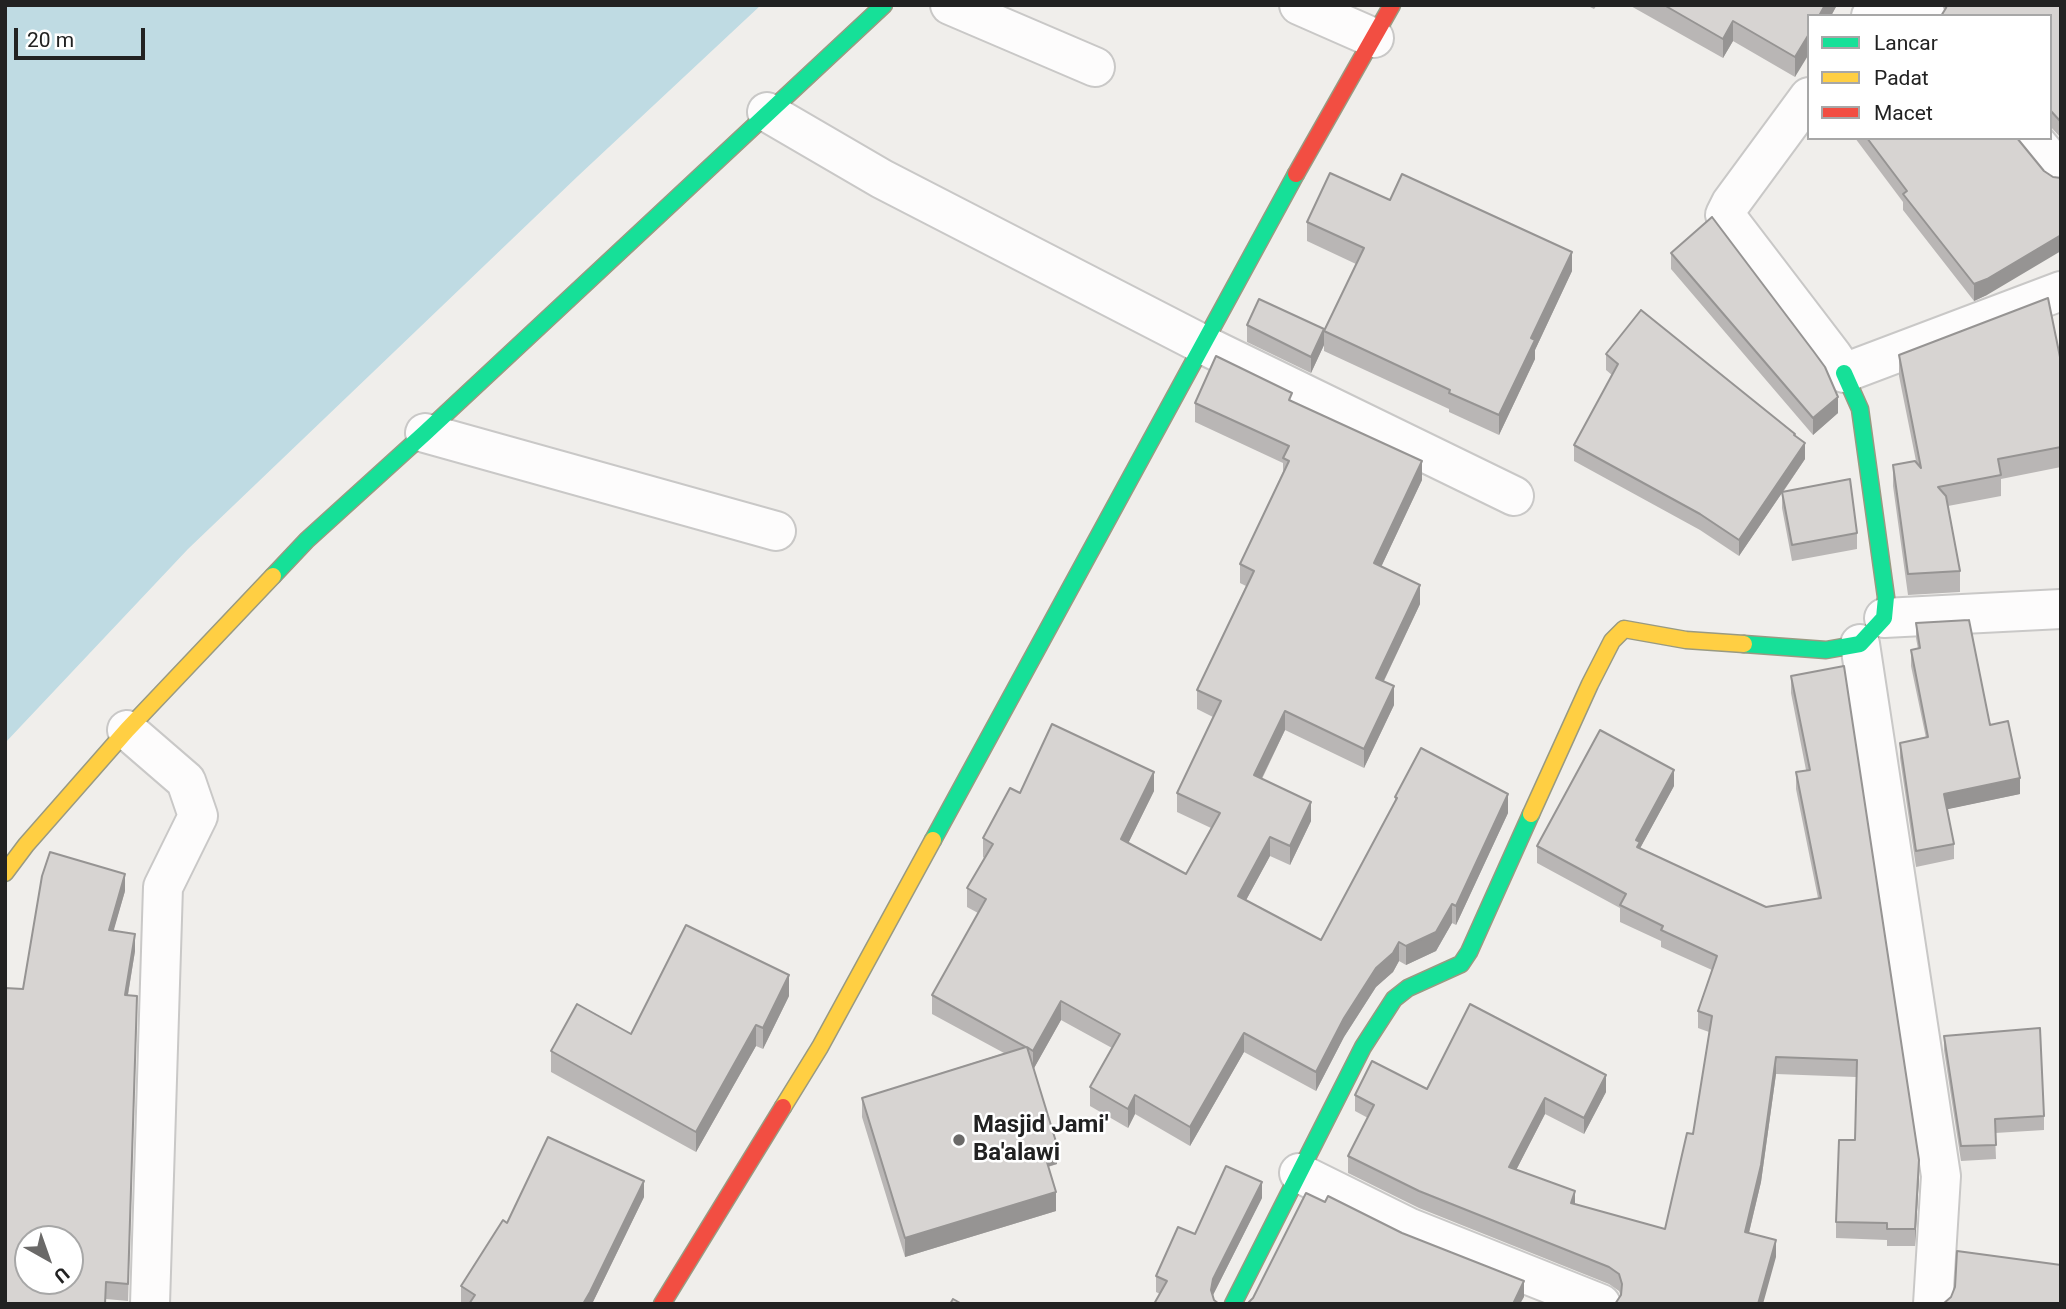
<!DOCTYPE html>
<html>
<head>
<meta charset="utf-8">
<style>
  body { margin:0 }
  #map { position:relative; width:2066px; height:1309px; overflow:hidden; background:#f0eeeb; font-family:Roboto,sans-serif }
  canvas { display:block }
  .frame { position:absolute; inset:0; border:7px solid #222; pointer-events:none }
  .legend { position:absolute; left:1807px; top:14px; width:245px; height:126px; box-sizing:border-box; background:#fff; border:2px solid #a7a7a7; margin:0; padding:9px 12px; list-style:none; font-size:21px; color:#222 }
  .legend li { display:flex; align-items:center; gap:14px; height:35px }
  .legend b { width:35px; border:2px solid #a7a7a7 }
  .north { position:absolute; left:14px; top:1225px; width:70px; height:70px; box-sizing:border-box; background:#fff; border:2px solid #a7a7a7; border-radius:50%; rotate:140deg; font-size:19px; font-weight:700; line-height:28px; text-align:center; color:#222 }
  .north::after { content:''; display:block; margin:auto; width:24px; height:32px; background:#6a6968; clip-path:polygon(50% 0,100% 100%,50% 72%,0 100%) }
  .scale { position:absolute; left:14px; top:28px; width:131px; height:32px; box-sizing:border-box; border:4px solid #222; border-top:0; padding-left:9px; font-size:21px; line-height:24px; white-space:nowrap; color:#222; -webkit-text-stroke:5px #fff; paint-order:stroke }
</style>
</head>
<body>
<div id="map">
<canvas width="2066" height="1309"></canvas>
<div class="frame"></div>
<ul class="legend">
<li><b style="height:9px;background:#16e098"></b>Lancar</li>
<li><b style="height:9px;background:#ffcf43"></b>Padat</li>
<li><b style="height:9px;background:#f24e42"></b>Macet</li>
</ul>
<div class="north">U</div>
<div class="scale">20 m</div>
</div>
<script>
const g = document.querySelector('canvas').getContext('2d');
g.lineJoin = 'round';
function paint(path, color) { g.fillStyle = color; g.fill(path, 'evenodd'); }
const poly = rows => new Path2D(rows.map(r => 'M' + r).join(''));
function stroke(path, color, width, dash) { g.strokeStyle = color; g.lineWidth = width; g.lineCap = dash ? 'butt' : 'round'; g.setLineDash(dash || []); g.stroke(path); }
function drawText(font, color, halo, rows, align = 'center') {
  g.font = font + ' Roboto,sans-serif'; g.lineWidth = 5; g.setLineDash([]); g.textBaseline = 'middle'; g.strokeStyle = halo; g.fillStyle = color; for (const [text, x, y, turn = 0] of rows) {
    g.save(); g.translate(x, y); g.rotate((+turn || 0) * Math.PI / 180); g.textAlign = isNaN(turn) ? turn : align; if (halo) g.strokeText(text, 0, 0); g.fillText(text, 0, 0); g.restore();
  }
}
paint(poly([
  [5,5,761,5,578,176,188,549,5,743]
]), '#bfdbe3');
const street = poly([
  [950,5,1095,67],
  [1299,5,1374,38],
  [1917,5,1926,16],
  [1871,16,1886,5],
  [1809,97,1731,203,1725,215,1832,355,1844,373,2061,291],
  [767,112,882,179,1204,345,1514,496],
  [2032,138,2061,173],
  [425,433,776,531],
  [1884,618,2061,609],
  [1860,644,1941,1176,1933,1304],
  [127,730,186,781,198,816,163,887,150,1304],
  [1299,1173,1410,1228,1601,1304]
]);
const fast = poly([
  [273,576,307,540,425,433,884,5],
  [1744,644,1826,650,1860,644,1884,618,1886,597,1860,409,1844,373],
  [933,840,1296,174],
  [1233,1304,1363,1047,1394,999,1408,988,1461,964,1469,952,1531,814]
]);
const slow = poly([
  [1531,814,1590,684,1612,641,1624,629,1686,640,1744,644],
  [5,873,26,845,127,730,273,576],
  [783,1107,820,1047,933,840]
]);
const jam = poly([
  [1296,174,1392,5],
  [662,1304,783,1107]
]);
stroke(street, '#c9c8c7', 42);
stroke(fast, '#999a82', 19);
stroke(slow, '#999a82', 19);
stroke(jam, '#999a82', 19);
stroke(street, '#fdfcfc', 38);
stroke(fast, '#16e098', 16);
stroke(slow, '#ffcf43', 16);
stroke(jam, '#f24e42', 16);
paint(poly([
  [1586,5,1597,5,1594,9],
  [1629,5,1837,5,1831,16,1809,16,1795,77,1733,41,1723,58],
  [1943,5,2061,5,2061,138,2050,126,2050,16,1945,9],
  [1855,138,2017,138,1987,295,1974,301,1903,210,1903,202],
  [1390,200,1572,271,1535,350,1535,359,1499,435,1449,412,1449,409,1324,351,1324,331,1356,264,1307,241,1307,222],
  [1671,253,1838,413,1813,435,1671,269],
  [1247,325,1324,345,1311,373,1247,342],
  [1606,354,1795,436,1805,459,1783,492,1857,533,1857,549,1792,561,1782,508,1782,493,1739,556,1700,530,1574,461,1574,445,1612,375,1606,370],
  [1899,355,2061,362,2061,467,2001,479,2001,496,1948,506,1960,571,1960,592,1908,595,1893,486,1893,465,1916,461,1899,376],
  [1292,401,1422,480,1381,567,1420,604,1384,681,1394,705,1364,768,1285,730,1262,779,1311,821,1290,865,1270,856,1246,900,1321,940,1395,802,1395,797,1508,813,1456,925,1452,923,1436,951,1406,965,1399,961,1393,972,1376,987,1344,1037,1316,1091,1244,1052,1190,1146,1135,1114,1128,1128,1090,1106,1090,1087,1112,1048,1061,1020,1034,1068,1057,1164,1048,1167,1056,1211,905,1257,862,1117,862,1098,1004,1053,932,1014,932,995,978,913,967,907,967,888,984,858,983,857,983,838,1020,793,1154,791,1128,843,1186,874,1211,828,1177,812,1177,793,1213,717,1197,709,1197,690,1246,586,1240,583,1240,564,1283,472,1283,463,1195,422,1195,403],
  [1916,623,1990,725,2020,794,1947,809,1954,844,1954,859,1916,867,1900,758,1900,743,1926,738,1911,666,1911,650,1918,649,1916,638],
  [1791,676,1919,1177,1915,1246,1887,1246,1887,1240,1836,1238,1836,1222,1855,1140,1856,1077,1776,1074,1761,1182,1749,1233,1776,1257,1621,1296,1619,1291,1609,1284,1419,1208,1348,1173,1348,1156,1368,1118,1355,1111,1355,1095,1427,1089,1606,1092,1584,1134,1545,1114,1516,1170,1575,1204,1665,1229,1693,1134,1709,1032,1698,1028,1698,1011,1712,970,1661,947,1661,941,1620,922,1620,908,1537,863,1537,846,1674,786,1640,848,1766,907,1818,898,1796,789,1796,772,1806,770,1791,693],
  [125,891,113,931,135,951,128,995,137,1012,128,1301,106,1299,106,1304,5,1304,23,989],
  [789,996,763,1049,756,1046,696,1152,551,1072,551,1051,631,1034],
  [1944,1036,2044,1116,2044,1130,1995,1133,1996,1159,1961,1161,1944,1050],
  [644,1197,592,1304,464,1304,461,1302,461,1286,507,1223],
  [1262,1198,1213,1295,1214,1300,1160,1294,1156,1292,1156,1276,1195,1234]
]), '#b9b6b5');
paint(poly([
  [1825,5,1837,5,1831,16,1819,16],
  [1733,21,1733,41,1723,58,1723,39],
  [1809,34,1809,54,1795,77,1795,57],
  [2061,235,2061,251,1987,295,1974,301,1974,284],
  [1572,252,1572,271,1535,350,1535,359,1499,435,1499,415,1531,338],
  [1324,329,1324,345,1311,373,1311,357],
  [1838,397,1838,413,1813,435,1813,418],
  [1805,443,1805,459,1739,556,1739,540],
  [1422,461,1422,480,1374,582,1374,563],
  [1420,585,1420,604,1376,697,1376,678],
  [1394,686,1394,705,1364,768,1364,749],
  [1285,711,1285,730,1254,794,1254,775],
  [1674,770,1674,786,1637,854,1636,840],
  [1154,772,1154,791,1121,858,1121,839],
  [2020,778,2020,794,1944,810,1944,794],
  [1508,794,1508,813,1456,925,1456,906],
  [1311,802,1311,821,1290,865,1290,846],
  [1270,837,1270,856,1238,915,1238,896],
  [125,874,125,891,109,947,109,930],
  [1452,904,1452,923,1436,951,1406,965,1406,946],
  [135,934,135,951,125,1012,125,995],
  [1399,942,1399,961,1393,972,1376,987,1344,1037,1316,1091,1316,1072,1344,1018,1376,968],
  [789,975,789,996,763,1049,763,1028],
  [1061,1001,1061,1020,1033,1070,1033,1051],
  [756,1025,756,1046,696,1152,696,1132],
  [1244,1033,1244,1052,1190,1146,1190,1127],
  [1776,1057,1776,1074,1761,1182,1745,1249,1745,1232],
  [1606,1075,1606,1092,1584,1134,1584,1118],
  [1135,1095,1135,1114,1128,1128,1128,1109],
  [1545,1098,1545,1114,1509,1184,1509,1167],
  [1057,1145,1057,1164,1043,1168,1043,1149],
  [1919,1160,1919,1177,1915,1246,1915,1229],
  [644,1181,644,1197,592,1304,583,1304],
  [1262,1182,1262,1198,1213,1295,1211,1290,1213,1279],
  [1575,1191,1575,1207,1571,1203],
  [1056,1192,1056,1211,905,1257,905,1238],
  [1776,1240,1776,1257,1763,1304,1758,1304],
  [1524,1281,1524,1297,1520,1304,1513,1304]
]), '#969493');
const building = poly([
  [1664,5,1825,5,1819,16,1809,16,1809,34,1795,57,1733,21,1723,39,1664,5],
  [1947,5,2061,5,2061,122,2050,110,2050,16,1941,16,1946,8,1947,5],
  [1867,138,2017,138,2044,171,2053,177,2061,178,2061,235,1987,279,1974,284,1903,194,1907,191,1867,138],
  [1330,173,1390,200,1402,174,1572,252,1531,338,1535,340,1499,415,1449,393,1450,390,1324,331,1364,248,1307,222,1330,173],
  [1712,217,1814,352,1825,367,1838,397,1813,418,1671,253,1712,217],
  [2048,298,2061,362,2061,447,1998,459,2001,475,1938,487,1946,496,1960,571,1908,574,1893,465,1915,461,1921,468,1899,355,2048,298],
  [1259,299,1324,329,1311,357,1247,325,1259,299],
  [1641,310,1795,434,1794,435,1805,443,1739,540,1700,514,1574,445,1618,364,1606,354,1641,310],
  [1216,356,1292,393,1289,400,1422,461,1374,563,1420,585,1376,678,1394,686,1364,749,1285,711,1254,775,1311,802,1290,846,1270,837,1238,896,1321,940,1397,798,1395,797,1421,748,1508,794,1456,906,1452,904,1436,932,1406,946,1399,942,1393,953,1376,968,1344,1018,1316,1072,1244,1033,1190,1127,1135,1095,1128,1109,1090,1087,1120,1034,1061,1001,1033,1051,1027,1047,1057,1145,1043,1149,1056,1192,905,1238,862,1098,1026,1047,932,995,986,899,967,888,993,844,983,838,1010,788,1020,793,1052,724,1154,772,1121,839,1186,874,1220,813,1177,793,1221,701,1197,690,1254,571,1240,564,1289,461,1283,458,1289,446,1195,403,1216,356],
  [1850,479,1857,533,1792,545,1782,492,1850,479],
  [1969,620,1990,725,2008,721,2020,778,1944,794,1954,844,1916,851,1900,743,1928,737,1911,650,1920,648,1916,623,1969,620],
  [1844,666,1919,1160,1915,1229,1887,1229,1887,1223,1836,1222,1839,1140,1855,1140,1857,1060,1776,1057,1761,1165,1745,1232,1776,1240,1758,1304,1615,1304,1621,1295,1622,1284,1619,1274,1609,1267,1419,1191,1348,1156,1374,1105,1355,1095,1372,1061,1427,1089,1470,1004,1606,1075,1584,1118,1545,1098,1509,1167,1575,1191,1571,1203,1665,1229,1687,1133,1693,1134,1712,1016,1698,1011,1717,956,1661,930,1663,926,1620,905,1626,894,1537,846,1600,730,1674,770,1636,840,1640,842,1637,847,1766,907,1821,898,1796,772,1810,770,1791,676,1844,666],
  [50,852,125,874,109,930,135,934,125,995,137,996,128,1284,106,1282,105,1304,5,1304,5,988,23,989,42,876,50,852],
  [28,1239,70,1239,70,1281,28,1281,28,1239],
  [686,925,789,975,763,1028,756,1025,696,1132,551,1051,577,1004,631,1034,686,925],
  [2040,1028,2044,1116,1995,1119,1996,1145,1961,1146,1944,1036,2040,1028],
  [548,1137,644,1181,590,1292,583,1304,469,1304,475,1295,461,1286,503,1220,507,1223,548,1137],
  [1226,1166,1262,1182,1213,1279,1211,1290,1214,1300,1219,1304,1154,1304,1167,1281,1156,1276,1178,1227,1195,1234,1226,1166],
  [1306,1193,1325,1202,1328,1196,1402,1233,1524,1281,1513,1304,1247,1304,1253,1298,1306,1193],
  [1957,1251,2061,1265,2061,1304,1943,1304,1951,1297,1955,1287,1957,1251],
  [953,1299,962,1304,950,1304,953,1299]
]);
paint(building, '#d7d4d2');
stroke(building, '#969493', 2);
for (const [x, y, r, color] of [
  [959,1140,7,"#6a6968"]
]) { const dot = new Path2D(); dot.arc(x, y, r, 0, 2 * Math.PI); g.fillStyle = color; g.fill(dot); stroke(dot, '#fff', 2.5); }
drawText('bold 24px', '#222', '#fff', [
  ["Masjid Jami'",973,1126],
  ["Ba'alawi",973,1154]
], 'left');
</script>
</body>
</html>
